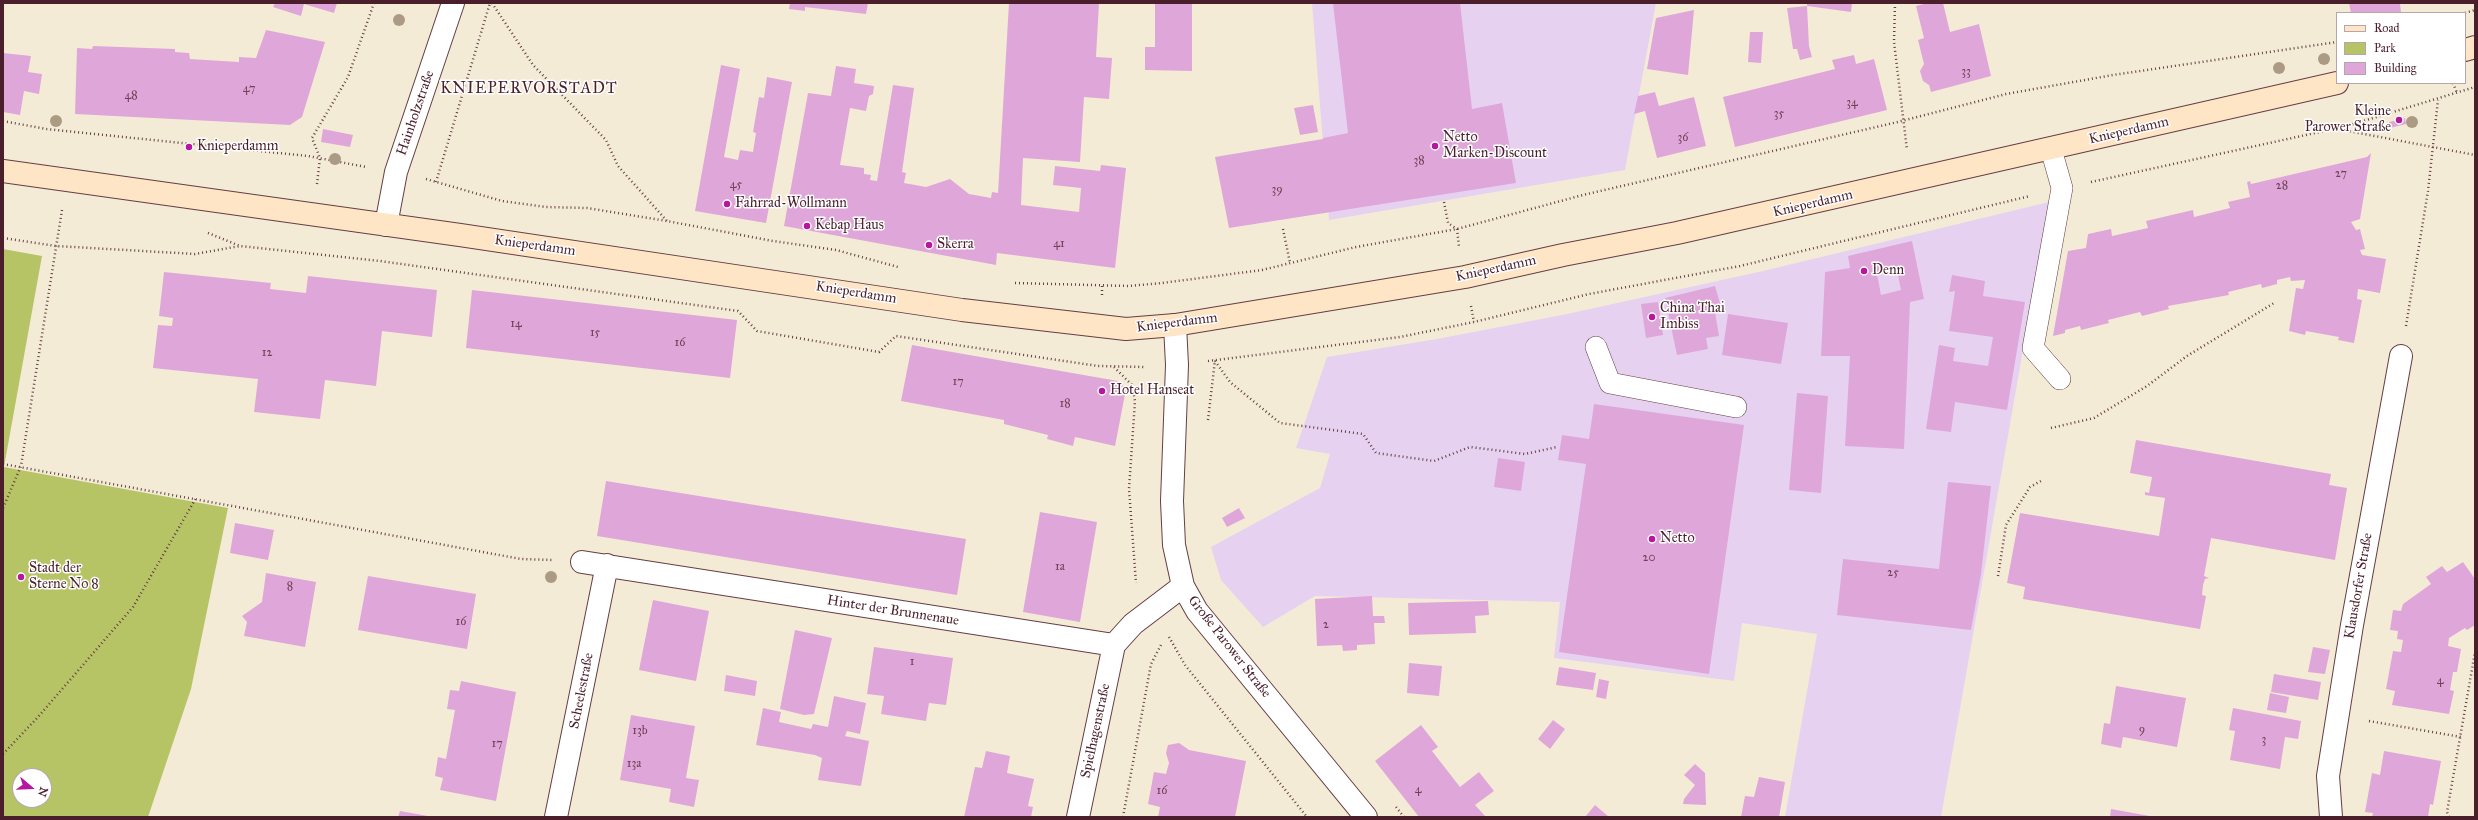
<!DOCTYPE html>
<html>
<head>
<meta charset="utf-8">
<style>
  body { margin:0 }
  #map { position:relative; width:2478px; height:820px; overflow:hidden; background:#f4ebd6; font-family:"IM FELL Great Primer",serif }
  canvas { display:block }
  .frame { position:absolute; inset:0; border:4px solid #4a1f2b; pointer-events:none }
  .legend { position:absolute; left:2336px; top:12px; width:130px; height:72px; box-sizing:border-box; background:#fff; border:1px solid #b7a5aa; margin:0; padding:5px 7px; list-style:none; font-size:12px; color:#4a1f2b }
  .legend li { display:flex; align-items:center; gap:8px; height:20px }
  .legend b { width:20px; border:1px solid #b7a5aa }
  .north { position:absolute; left:12px; top:768px; width:40px; height:40px; box-sizing:border-box; background:#fff; border:1px solid #b7a5aa; border-radius:50%; rotate:109deg; font-size:11px; font-weight:700; line-height:16px; text-align:center; color:#4a1f2b }
  .north::after { content:''; display:block; margin:auto; width:14px; height:18px; background:#b5179e; clip-path:polygon(50% 0,100% 100%,50% 72%,0 100%) }
</style>
</head>
<body>
<div id="map">
<canvas width="2478" height="820"></canvas>
<div class="frame"></div>
<ul class="legend">
<li><b style="height:5px;background:#fde5c5"></b>Road</li>
<li><b style="height:11px;background:#b7c466"></b>Park</li>
<li><b style="height:11px;background:#dfa7d9"></b>Building</li>
</ul>
<div class="north">N</div>
</div>
<script>
const g = document.querySelector('canvas').getContext('2d');
g.lineJoin = 'round';
function paint(path, color) { g.fillStyle = color; g.fill(path, 'evenodd'); }
const poly = rows => new Path2D(rows.map(r => 'M' + r).join(''));
function stroke(path, color, width, dash) { g.strokeStyle = color; g.lineWidth = width; g.lineCap = dash ? 'butt' : 'round'; g.setLineDash(dash || []); g.stroke(path); }
function drawText(font, color, halo, rows, align = 'center') {
  g.font = font + ' "IM FELL Great Primer",serif'; g.lineWidth = 3; g.setLineDash([]); g.textBaseline = 'middle'; g.strokeStyle = halo; g.fillStyle = color; for (const [text, x, y, turn = 0] of rows) {
    g.save(); g.translate(x, y); g.rotate((+turn || 0) * Math.PI / 180); g.textAlign = isNaN(turn) ? turn : align; if (halo) g.strokeText(text, 0, 0); g.fillText(text, 0, 0); g.restore();
  }
}
paint(poly([
  [1312,3,1656,3,1625,170,1329,220],
  [2049,202,1941,817,1785,817,1817,634,1742,623,1734,681,1554,658,1560,602,1315,596,1263,627,1221,580,1211,547,1320,488,1330,454,1296,448,1327,357,1437,339,1567,314,1763,271]
]), '#e6d2f0');
paint(poly([
  [3,249,42,256,4,467,228,508,191,689,148,817,3,817],
  [20,776,44,776,44,800,20,800]
]), '#b7c466');
paint(poly([
  [275,3,337,3,334,13,304,4,301,16,273,7],
  [790,3,868,3,866,14,805,7,805,11,789,9],
  [1009,3,1099,3,1096,57,1112,58,1109,99,1084,97,1080,162,1023,158,1021,205,1079,212,1081,188,1053,185,1055,166,1100,171,1101,165,1126,168,1115,268,997,253,996,265,784,226,808,93,831,96,836,66,856,69,854,83,874,86,873,94,869,96,866,111,850,108,840,165,864,168,864,174,871,175,870,180,877,181,893,85,914,88,902,172,906,173,904,183,926,187,950,179,969,194,991,198,992,192,998,193],
  [1155,3,1192,3,1192,71,1145,70,1145,47,1155,47],
  [1333,3,1460,3,1472,109,1502,103,1516,183,1229,228,1215,157,1323,139,1323,138,1348,133],
  [1807,3,1852,3,1851,12,1807,6],
  [1928,3,1943,3,1950,32,1979,24,1991,76,1931,92,1929,85,1923,81,1920,71,1924,64,1918,40,1924,38,1916,6],
  [2349,3,2400,3,2401,13,2351,13],
  [1807,6,1809,46,1812,57,1800,60,1797,49,1793,49,1787,8],
  [1694,10,1688,75,1647,69,1656,18],
  [266,30,325,42,302,117,290,125,75,114,77,48,92,49,93,46,175,49,175,52,189,53,190,59,239,62,239,57,256,58],
  [1750,32,1763,32,1761,63,1748,62],
  [3,53,31,56,28,72,42,74,39,94,24,91,20,115,3,112],
  [1854,55,1856,64,1874,59,1887,110,1735,147,1723,97,1835,69,1832,60],
  [721,65,740,69,724,157,738,160,740,150,753,152,756,133,753,132,759,97,764,98,767,77,792,82,766,223,695,211],
  [1655,92,1659,106,1694,97,1706,146,1657,158,1645,111,1634,114,1638,96],
  [1313,105,1318,132,1300,135,1294,108],
  [2405,118,2406,124,2390,128,2389,122],
  [323,129,353,135,350,147,321,142],
  [2371,153,2360,219,2351,222,2356,230,2360,229,2365,249,2360,250,2362,255,2386,259,2380,293,2358,289,2357,299,2362,300,2354,343,2338,340,2339,337,2306,331,2305,335,2289,331,2296,288,2303,289,2305,280,2291,281,2290,277,2277,280,2277,284,2262,288,2261,284,2228,292,2229,295,2168,306,2169,309,2142,316,2140,312,2108,320,2109,323,2081,330,2080,326,2065,330,2065,333,2053,336,2068,251,2086,248,2088,234,2111,229,2112,236,2148,228,2146,221,2193,210,2194,217,2230,208,2228,202,2250,197,2247,182,2250,181,2251,184,2367,157],
  [1912,241,1924,299,1910,302,1904,449,1845,446,1850,356,1821,356,1825,272,1850,268,1848,256],
  [1897,270,1901,290,1881,295,1877,274],
  [164,272,271,283,270,289,306,293,308,276,437,290,432,337,382,331,376,386,325,380,320,419,254,412,258,379,153,368,158,325,172,326,173,318,159,316],
  [1952,275,1985,281,1983,296,2025,302,2007,410,1955,402,1951,432,1926,429,1939,345,1955,348,1953,361,1988,366,1993,337,1949,331,1955,291,1949,292],
  [1715,286,1722,310,1715,312,1719,336,1706,338,1708,349,1677,355,1665,298],
  [472,290,737,320,730,378,466,348],
  [1658,302,1663,335,1646,338,1641,304],
  [1728,314,1788,323,1781,364,1722,355],
  [912,345,1118,381,1126,389,1115,446,1075,437,1073,446,1047,439,1048,435,1004,424,1004,420,901,401],
  [1797,393,1828,396,1821,493,1789,490],
  [1594,404,1744,425,1709,674,1559,652,1586,464,1558,460,1562,435,1589,439],
  [2136,440,2331,474,2329,485,2347,488,2335,560,2211,538,2204,576,2209,578,2205,579,2203,585,2202,595,2206,596,2200,629,2023,599,2025,587,2007,583,2020,513,2159,536,2165,498,2145,495,2145,492,2149,493,2152,477,2130,473],
  [1498,458,1525,462,1521,491,1494,487],
  [606,481,966,539,957,595,597,536],
  [1948,482,1991,486,1981,574,1971,630,1837,615,1843,559,1939,569],
  [1239,508,1245,518,1227,527,1222,518],
  [1040,512,1097,522,1080,622,1023,612],
  [235,523,274,530,268,560,230,553],
  [2463,562,2475,579,2475,625,2467,630,2465,628,2449,638,2448,646,2461,649,2457,672,2453,672,2450,690,2454,691,2449,714,2392,705,2395,691,2386,689,2393,651,2401,652,2403,640,2397,639,2398,631,2390,630,2393,610,2401,611,2403,604,2431,584,2426,577,2442,566,2447,572],
  [266,573,316,582,305,647,244,636,247,622,242,616,262,602],
  [368,576,476,594,467,649,358,630],
  [1372,596,1373,616,1384,616,1385,623,1374,623,1375,644,1357,645,1357,650,1343,651,1342,645,1317,646,1315,599],
  [653,600,709,611,696,681,639,670],
  [1488,601,1489,615,1475,616,1476,633,1409,635,1408,603],
  [795,630,832,638,814,714,804,715,780,709],
  [874,647,953,658,946,705,929,703,926,721,881,714,884,696,867,694],
  [2313,647,2330,650,2325,674,2308,672],
  [1409,663,1442,666,1439,696,1407,693],
  [1559,667,1596,673,1593,690,1556,685],
  [2274,674,2321,682,2318,700,2271,692],
  [726,675,757,681,755,696,724,691],
  [1599,679,1609,681,1606,699,1596,697],
  [461,681,516,692,496,801,440,790,443,778,435,776,438,757,446,759,455,710,447,709,450,690,459,691],
  [2116,686,2186,698,2177,747,2123,737,2121,748,2101,744,2104,723,2110,724],
  [2270,693,2289,697,2286,713,2267,710],
  [834,696,866,703,860,734,847,731,845,736,869,741,861,786,818,780,822,758,815,755,756,745,763,708,781,712,779,722,811,729,813,724,828,727],
  [2233,708,2301,721,2298,739,2285,737,2280,769,2230,760,2235,731,2229,730],
  [631,715,695,726,686,778,699,780,694,807,669,802,671,789,620,780],
  [1553,720,1565,729,1550,749,1538,739],
  [1421,725,1438,747,1432,751,1460,787,1479,772,1494,791,1475,805,1486,817,1419,817,1375,761],
  [1179,743,1189,750,1246,761,1235,817,1158,817,1160,807,1148,804,1154,772,1166,774,1169,763,1166,753,1168,745],
  [986,751,1010,756,1007,773,1034,779,1028,806,1033,807,1031,817,964,817,975,767,982,768],
  [2384,751,2441,761,2433,805,2430,804,2428,817,2372,817,2373,813,2365,812,2372,773,2380,775],
  [1695,764,1705,773,1706,805,1683,804,1684,799,1695,785,1684,775],
  [1759,777,1785,782,1779,817,1741,817,1745,796,1754,797],
  [1595,805,1609,817,1585,817],
  [2111,809,2150,816,2150,817,2110,817],
  [400,811,428,816,428,817,398,817]
]), '#dfa7d9');
const lane = poly([
  [2051,149,2062,188,2033,348,2060,379],
  [1596,347,1610,383,1736,407]
]);
const street = poly([
  [386,225,396,172,453,3],
  [1175,325,1177,365,1172,501,1174,545,1183,586,1197,611,1366,817],
  [582,562,1114,645],
  [556,817,607,565],
  [1078,817,1114,645,1133,624,1183,586],
  [2331,817,2328,776,2352,625,2401,356]
]);
const secondary = poly([
  [2465,50,2475,47],
  [3,171,460,235,962,310,1126,329,1175,325,1465,277,1563,255,1677,233,2337,83]
]);
stroke(lane, '#643e45', 22);
stroke(street, '#643e45', 24);
stroke(secondary, '#643e45', 24);
stroke(poly([
  [492,3,533,65,606,140,618,166,667,221],
  [1895,3,1894,42,1907,150],
  [2465,13,2475,10],
  [2453,83,2457,93],
  [3,121,46,129,308,156,366,167],
  [2338,129,2475,155],
  [426,179,502,201,546,207,587,208,667,221,773,241,836,250,898,267],
  [436,182,490,3],
  [2091,182,2347,126,2475,87],
  [317,184,320,158,312,138,348,77,374,3],
  [1444,202,1448,223,1457,229,1459,247],
  [1283,229,1290,263],
  [208,233,240,246],
  [3,238,56,246,195,254,240,246,380,261,738,311,757,331,879,352,896,336,1098,366,1145,367],
  [1015,283,1129,286,1162,283,1262,270,1356,247,1457,229,1583,195,1902,121,2006,94,2113,75,2337,42],
  [1102,295,1102,283],
  [1471,306,1474,322],
  [2406,326,2428,191,2438,100],
  [1208,361,1400,337,1474,322,1589,294,1740,266,2030,196],
  [1215,361,1230,382,1280,423,1363,434,1376,453,1434,461,1470,447,1525,454,1557,447],
  [1114,367,1132,385,1135,401,1129,489,1136,583],
  [1208,420,1215,360],
  [2051,428,2094,418,2147,386,2187,356,2274,303],
  [3,464,521,559,552,560],
  [3,508,21,466,62,210],
  [1998,576,2006,525,2030,487,2041,481],
  [1169,637,1185,665,1307,817],
  [2369,721,2461,737],
  [3,754,38,717,133,607,196,498],
  [1396,807,1404,817],
  [1123,817,1151,664,1162,643],
  [2449,817,2447,812,2475,652]
]), '#643e45', 2.5, [1, 3]);
stroke(lane, '#fff', 21);
stroke(street, '#fff', 22);
stroke(secondary, '#fde5c5', 22);
g.fillStyle = '#ab9b84';
for (const [x, y] of [
  [399,20],
  [2324,59],
  [2279,68],
  [56,121],
  [2412,122],
  [335,159],
  [551,577]
]) { g.beginPath(); g.arc(x, y, 6, 0, 2 * Math.PI); g.fill(); }
for (const [x, y, r, color] of [
  [2399,120,4,"#b5179e"],
  [1435,146,4,"#b5179e"],
  [189,147,4,"#b5179e"],
  [727,204,4,"#b5179e"],
  [807,226,4,"#b5179e"],
  [929,245,4,"#b5179e"],
  [1864,271,4,"#b5179e"],
  [1652,317,4,"#b5179e"],
  [1102,391,4,"#b5179e"],
  [1652,539,4,"#b5179e"],
  [21,577,4,"#b5179e"]
]) { const dot = new Path2D(); dot.arc(x, y, r, 0, 2 * Math.PI); g.fillStyle = color; g.fill(dot); stroke(dot, '#fff', 1.5); }
drawText('12px', '#6f4156', null, [
  ["33",1966,72],
  ["47",249,89],
  ["48",131,96],
  ["34",1852,103],
  ["35",1779,114],
  ["36",1683,138],
  ["38",1419,161],
  ["27",2341,174],
  ["45",736,185],
  ["28",2282,186],
  ["39",1277,190],
  ["41",1059,244],
  ["14",516,324],
  ["15",595,333],
  ["16",680,343],
  ["12",267,353],
  ["17",958,382],
  ["18",1065,404],
  ["20",1649,558],
  ["1a",1060,567],
  ["25",1893,573],
  ["8",290,587],
  ["16",461,622],
  ["2",1326,625],
  ["1",912,662],
  ["4",2440,681],
  ["9",2142,730],
  ["13b",640,731],
  ["3",2264,740],
  ["17",497,744],
  ["13a",634,764],
  ["4",1418,790],
  ["16",1162,791]
]);
drawText('14px', '#4a1f2b', '#fff', [
  ["Kleine",2391,112,"right"],
  ["Parower Straße",2391,128,"right"],
  ["Netto",1443,138],
  ["Marken-Discount",1443,154],
  ["Knieperdamm",197,147],
  ["Fahrrad-Wollmann",735,204],
  ["Kebap Haus",815,226],
  ["Skerra",937,245],
  ["Denn",1872,271],
  ["China Thai",1660,309],
  ["Imbiss",1660,325],
  ["Hotel Hanseat",1110,391],
  ["Netto",1660,539],
  ["Stadt der",29,569],
  ["Sterne No 8",29,585]
], 'left');
drawText('14px', '#4a1f2b', '#fff', [
  ["Hainholzstraße",416,113,-71],
  ["Knieperdamm",2129,131,-13],
  ["Knieperdamm",1813,204,-13],
  ["Knieperdamm",535,246,8],
  ["Knieperdamm",1496,269,-12],
  ["Knieperdamm",856,293,9],
  ["Knieperdamm",1177,323,-7],
  ["Klausdorfer Straße",2359,586,-80],
  ["Hinter der Brunnenaue",893,611,9],
  ["Große Parower Straße",1229,647,52],
  ["Scheelestraße",582,691,-79],
  ["Spielhagenstraße",1096,731,-78]
]);
g.letterSpacing = '1px';
drawText('16px', '#4a1f2b', '#fff', [
  ["KNIEPERVORSTADT",529,89]
]);
g.letterSpacing = '0px';
</script>
</body>
</html>
